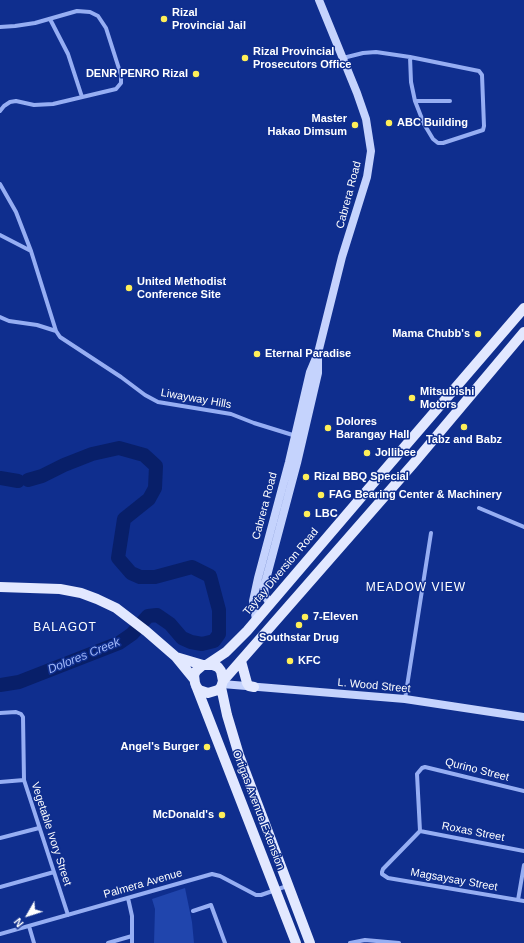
<!DOCTYPE html>
<html>
<head>
<meta charset="utf-8">
<style>
  body { margin:0 }
  #map { position:relative; width:524px; height:943px; overflow:hidden; background:#0f2e8e; font-family:Helvetica,sans-serif }
  canvas { display:block }
  .north { position:absolute; left:8px; top:895px; width:40px; height:40px; -webkit-text-stroke:3px #0f2e8e; paint-order:stroke; rotate:231deg; font-size:11px; font-weight:700; line-height:16px; text-align:center; color:#fff }
  .north::after { content:''; display:block; margin:auto; width:14px; height:18px; background:#fff; clip-path:polygon(50% 0,100% 100%,50% 72%,0 100%) }
</style>
</head>
<body>
<div id="map">
<canvas width="524" height="943"></canvas>
<div class="north">N</div>
</div>
<script>
const g = document.querySelector('canvas').getContext('2d');
g.lineJoin = 'round';
function paint(path, color) { g.fillStyle = color; g.fill(path, 'evenodd'); }
const poly = rows => new Path2D(rows.map(r => 'M' + r).join(''));
function stroke(path, color, width, dash) { g.strokeStyle = color; g.lineWidth = width; g.lineCap = dash ? 'butt' : 'round'; g.setLineDash(dash || []); g.stroke(path); }
function drawText(font, color, halo, rows, align = 'center') {
  g.font = font + ' Helvetica,sans-serif'; g.lineWidth = 3; g.setLineDash([]); g.textBaseline = 'middle'; g.strokeStyle = halo; g.fillStyle = color; for (const [text, x, y, turn = 0] of rows) {
    g.save(); g.translate(x, y); g.rotate((+turn || 0) * Math.PI / 180); g.textAlign = isNaN(turn) ? turn : align; if (halo) g.strokeText(text, 0, 0); g.fillText(text, 0, 0); g.restore();
  }
}
paint(poly([
  [185,888,192,922,194,943,154,943,155,909,152,899]
]), '#2045ad');
stroke(poly([
  [0,478,18,481],
  [0,685,19,682,119,643,132,634,148,616,157,615,170,624,182,638,191,642,202,644,214,641,219,634,219,610,210,576,192,567,155,577,140,577,131,573,118,558,124,519,149,499,155,488,156,466,144,455,119,448,92,454,64,465,42,476,28,480]
]), '#081f69', 14);
stroke(poly([
  [50,19,68,54,82,97],
  [0,27,15,26,35,23,77,11,90,12,98,16,106,28,121,75,121,83,116,89,53,104,34,105,16,101,10,102,4,106,0,111],
  [343,58,363,53,376,52,410,57,479,71,482,75,484,126,483,130,443,143,438,143,433,139,424,124,415,101,411,82,410,57],
  [415,101,450,101],
  [0,184,16,212,31,251,56,331,60,337,121,377,145,395,158,402,231,414,254,423,296,436],
  [0,235,31,251],
  [0,317,9,321,37,325,56,331],
  [479,508,524,527],
  [405,699,431,533],
  [0,713,16,712,21,714,23,717,24,780,68,915],
  [0,782,24,780],
  [524,791,425,767,422,768,417,774,420,831,383,869,382,872,382,874,388,878,524,901],
  [420,831,524,851],
  [0,838,39,828],
  [0,887,54,872],
  [128,898,132,916,132,943],
  [518,900,524,865],
  [193,911,211,905,225,943],
  [29,926,34,943],
  [0,934,212,874,220,876,256,895,261,895,287,886],
  [108,943,132,936],
  [350,943,365,940,399,943]
]), '#96aef3', 4);
stroke(poly([
  [270,604,265,596,264,587,297,463,318,373,318,356],
  [256,620,253,601,258,578,289,462,310,372,318,353,342,257,367,177,371,151,366,119,357,93,319,0],
  [222,684,405,699,524,717]
]), '#c5d3fd', 8);
stroke(poly([
  [0,587,60,589,81,593,97,599,116,608,146,631,176,657,194,679],
  [176,657,203,665],
  [241,661,247,683,249,686,254,687],
  [208,664,226,652,247,631,382,473,524,308],
  [223,681,413,464,524,332],
  [196,686,199,690,208,693,218,690,221,687,223,681,221,671,218,667,213,665,203,665,196,671,194,675,195,683,296,943],
  [221,687,227,715,239,755,310,943]
]), '#e2e8ff', 10);
for (const [x, y, r, color] of [
  [164,19,4,"#ffef58"],
  [245,58,4,"#ffef58"],
  [196,74,4,"#ffef58"],
  [389,123,4,"#ffef58"],
  [355,125,4,"#ffef58"],
  [129,288,4,"#ffef58"],
  [478,334,4,"#ffef58"],
  [257,354,4,"#ffef58"],
  [412,398,4,"#ffef58"],
  [464,427,4,"#ffef58"],
  [328,428,4,"#ffef58"],
  [367,453,4,"#ffef58"],
  [306,477,4,"#ffef58"],
  [321,495,4,"#ffef58"],
  [307,514,4,"#ffef58"],
  [305,617,4,"#ffef58"],
  [299,625,4,"#ffef58"],
  [290,661,4,"#ffef58"],
  [207,747,4,"#ffef58"],
  [222,815,4,"#ffef58"]
]) { const dot = new Path2D(); dot.arc(x, y, r, 0, 2 * Math.PI); g.fillStyle = color; g.fill(dot); stroke(dot, '#0f2e8e', 1.5); }
drawText('bold 11px', '#fff', '#0f2e8e', [
  ["Rizal",172,13],
  ["Provincial Jail",172,26],
  ["Rizal Provincial",253,52],
  ["Prosecutors Office",253,65],
  ["DENR PENRO Rizal",188,74,"right"],
  ["Master",347,119,"right"],
  ["Hakao Dimsum",347,132,"right"],
  ["ABC Building",397,123],
  ["United Methodist",137,282],
  ["Conference Site",137,295],
  ["Mama Chubb's",470,334,"right"],
  ["Eternal Paradise",265,354],
  ["Mitsubishi",420,392],
  ["Motors",420,405],
  ["Dolores",336,422],
  ["Barangay Hall",336,435],
  ["Tabz and Babz",464,440,"center"],
  ["Jollibee",375,453],
  ["Rizal BBQ Special",314,477],
  ["FAG Bearing Center & Machinery",329,495],
  ["LBC",315,514],
  ["7-Eleven",313,617],
  ["Southstar Drug",299,638,"center"],
  ["KFC",298,661],
  ["Angel's Burger",199,747,"right"],
  ["McDonald's",214,815,"right"]
], 'left');
drawText('11px', '#fff', '#0f2e8e', [
  ["Cabrera Road",349,195,-75],
  ["Liwayway Hills",196,399,10],
  ["Cabrera Road",265,506,-75],
  ["Taytay Diversion Road",281,572,-50],
  ["L. Wood Street",374,686,5],
  ["Qurino Street",477,770,14],
  ["Ortigas Avenue Extension",258,810,69],
  ["Roxas Street",473,832,11],
  ["Vegetable Ivory Street",51,834,72],
  ["Magsaysay Street",454,880,10],
  ["Palmera Avenue",143,884,-16]
]);
g.letterSpacing = '1px';
drawText('12px', '#fff', '#0f2e8e', [
  ["MEADOW VIEW",416,588],
  ["BALAGOT",65,628]
]);
g.letterSpacing = '0px';
drawText('italic 12px', '#a2b9fa', '#0f2e8e', [
  ["Dolores Creek",84,656,-22]
]);
</script>
</body>
</html>
